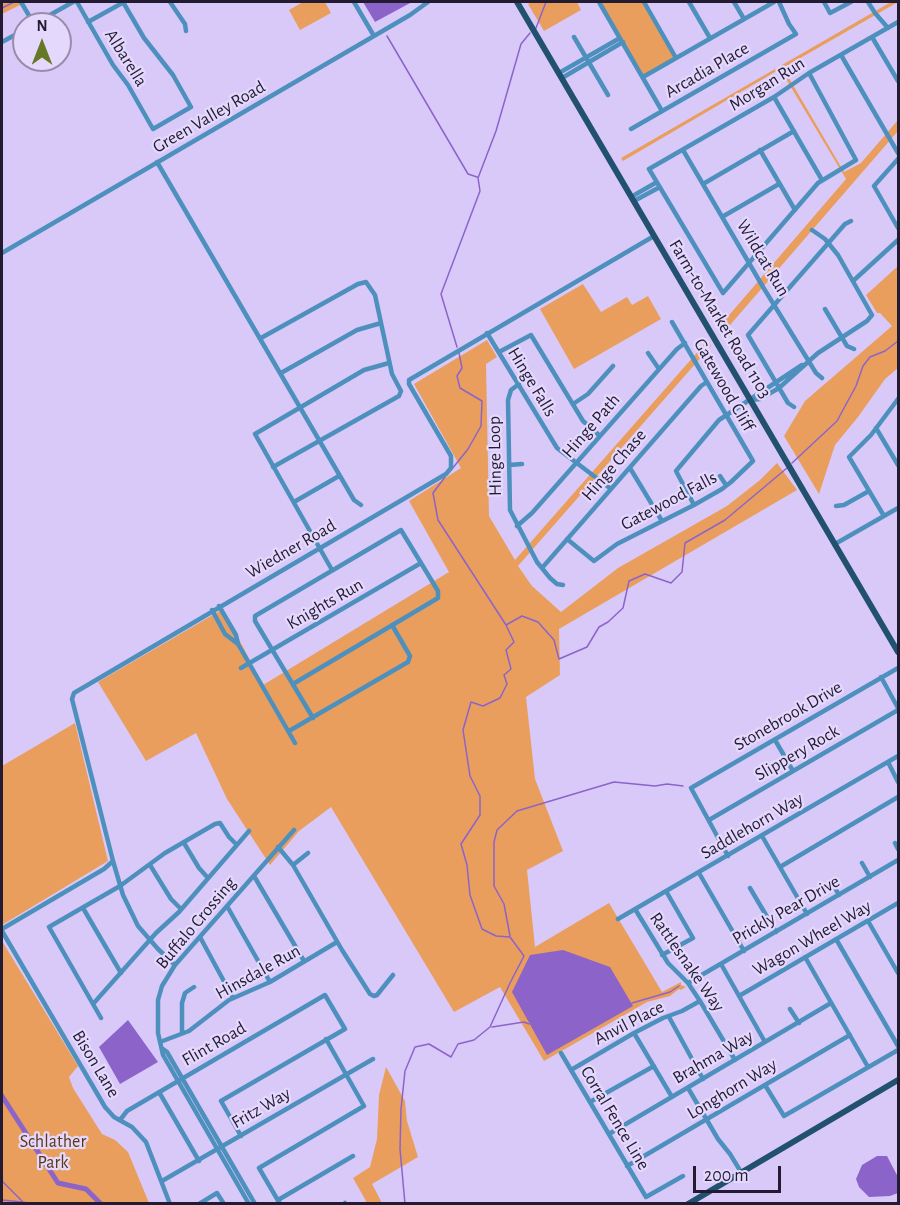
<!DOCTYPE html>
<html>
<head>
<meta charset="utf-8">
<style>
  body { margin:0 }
  #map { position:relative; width:900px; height:1205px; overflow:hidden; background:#d9c9f9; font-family:"Alegreya Sans",sans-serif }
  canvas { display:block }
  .frame { position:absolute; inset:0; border:3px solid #231b31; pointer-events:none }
  .north { position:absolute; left:12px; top:12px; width:60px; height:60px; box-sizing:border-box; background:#e4d9fd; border:2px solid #978dab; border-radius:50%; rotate:0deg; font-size:16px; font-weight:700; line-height:24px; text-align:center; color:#231b31 }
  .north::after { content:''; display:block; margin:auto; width:21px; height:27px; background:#667726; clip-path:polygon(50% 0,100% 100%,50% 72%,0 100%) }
  .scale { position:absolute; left:693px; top:1166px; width:88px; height:27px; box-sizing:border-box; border:3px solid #231b31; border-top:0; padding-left:8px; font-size:18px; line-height:21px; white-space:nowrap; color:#231b31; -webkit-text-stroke:4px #e4d9fd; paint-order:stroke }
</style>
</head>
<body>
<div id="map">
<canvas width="900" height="1205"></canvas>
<div class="frame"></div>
<div class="north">N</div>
<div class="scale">200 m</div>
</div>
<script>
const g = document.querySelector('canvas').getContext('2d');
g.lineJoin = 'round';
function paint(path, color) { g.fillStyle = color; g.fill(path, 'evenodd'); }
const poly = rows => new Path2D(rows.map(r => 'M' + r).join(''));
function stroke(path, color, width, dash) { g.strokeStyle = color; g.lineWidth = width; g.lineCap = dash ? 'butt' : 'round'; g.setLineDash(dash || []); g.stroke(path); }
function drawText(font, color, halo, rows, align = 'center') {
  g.font = font + ' "Alegreya Sans",sans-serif'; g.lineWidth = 4.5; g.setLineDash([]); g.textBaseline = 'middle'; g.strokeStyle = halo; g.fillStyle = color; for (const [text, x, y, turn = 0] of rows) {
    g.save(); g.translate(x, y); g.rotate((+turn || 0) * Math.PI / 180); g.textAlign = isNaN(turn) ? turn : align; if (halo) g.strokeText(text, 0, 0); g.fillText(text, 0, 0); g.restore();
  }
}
paint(poly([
  [2,2,21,2,22,4,2,14],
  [303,2,325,2,331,13,300,30,289,10],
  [532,2,577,2,581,10,544,31,528,4],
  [603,2,644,2,676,58,643,77,600,3],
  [891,2,898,2,783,68,844,172,861,163,898,120,898,131,724,332,718,328,846,179,780,69,623,161,621,158],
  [898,266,898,368,885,379,858,417,835,445,819,494,784,436,805,401,892,326,880,313,877,313,866,295],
  [583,284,601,312,627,297,632,305,648,296,661,319,574,369,540,309],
  [487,340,497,357,486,364,489,516,515,560,708,340,711,346,518,566,532,586,561,612,618,568,727,506,760,480,777,463,797,490,559,629,560,675,526,697,535,779,563,851,527,870,535,947,609,903,662,992,681,982,681,985,686,987,681,990,679,989,670,996,647,1002,544,1061,500,987,454,1012,331,807,299,831,270,865,227,799,196,733,146,761,98,682,223,609,263,685,449,572,409,501,461,468,414,384],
  [75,723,108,861,2,925,2,766],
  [2,941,78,1066,69,1077,73,1088,102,1134,115,1140,128,1152,149,1203,2,1203],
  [386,1067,405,1101,407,1121,418,1157,372,1184,382,1203,365,1203,366,1201,353,1178,370,1167,377,1139,379,1095]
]), '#e99e5d');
paint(poly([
  [363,2,412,2,375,22],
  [563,950,610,967,633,1006,547,1055,512,992,530,955],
  [128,1020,158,1062,120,1084,99,1047],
  [877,1156,887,1156,898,1177,898,1193,890,1196,869,1197,859,1187,856,1179,862,1165]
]), '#8c64c9');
stroke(poly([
  [2,8,14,2],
  [536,28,546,2],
  [387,36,468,174,477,177],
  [457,347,441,294,480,191,478,178,496,131,521,44,530,33],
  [792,463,837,421,856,386,863,366,870,357,885,351,898,341],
  [452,469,468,449,481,426,482,401,460,388,457,376,462,368,459,353],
  [506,625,522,616,538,622,554,640,559,659,587,647,599,627,608,622,623,608,629,581,645,574,671,583,682,572,685,543,725,520,787,468],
  [510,936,504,904,494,886,494,842,497,830,517,811,614,782,655,786,667,784,683,786],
  [632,1003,670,992,679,986],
  [492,1027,524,1022,529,1024],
  [2,1181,23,1202,32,1204],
  [2,1200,22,1202],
  [405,1204,400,1149,401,1109,405,1071,415,1047,429,1044,451,1057,458,1044,474,1040,490,1027,510,983,524,956,510,937,496,936,482,929,470,895,467,865,461,844,480,815,480,796,470,776,463,730,471,702,483,706,500,698,507,684,504,675,511,669,506,650,514,642,506,625,438,520,433,493,445,477]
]), '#8c64c9', 1.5);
stroke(poly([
  [2,1096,58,1183,86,1189,101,1204]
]), '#8c64c9', 5);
stroke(poly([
  [21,2,34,24],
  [77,2,113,65,128,85,153,129,191,107,173,75,144,38,123,2],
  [170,2,185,24,186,31],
  [354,2,374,36],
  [599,2,662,111],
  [644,2,676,58],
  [689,2,710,38],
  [734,2,744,19],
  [824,2,830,13,851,2],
  [868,2,875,13,888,28],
  [88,22,124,2],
  [34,24,73,2],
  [574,37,608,95],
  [872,37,898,81],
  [2,42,24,30],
  [841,55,898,153],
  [559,73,620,38],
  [809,73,856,160,818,183,723,293,649,169,774,97,809,73,898,22],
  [643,77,774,2],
  [562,78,623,42],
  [774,97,822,180],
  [631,129,796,34,789,24,779,2],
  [683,150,763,287,816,373,822,378],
  [760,150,795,210],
  [898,159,874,186,898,228],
  [157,162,354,500,361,505],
  [703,184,794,131],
  [631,197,657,182],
  [634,201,660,187],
  [722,217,779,184],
  [2,253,410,15,428,2],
  [853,281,898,240],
  [825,309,847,346,854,349],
  [487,333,557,448,611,489],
  [261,338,358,284,366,282,375,295,392,374,401,391,399,396,273,467],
  [499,352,531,335,583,421,600,436],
  [648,353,659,369],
  [281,373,357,330,381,323],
  [519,384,511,390,508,400,510,510,537,562,550,578,557,584,563,585],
  [751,400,760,399,779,388,818,353,867,321,872,315,838,255,825,239,812,230],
  [573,404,588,394,613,366],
  [794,407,788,403,748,335,845,224,851,221],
  [876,428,898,465],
  [509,465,522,464],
  [630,468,662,521],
  [720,476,726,485],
  [294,502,339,476],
  [694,505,676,471,719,420,802,365],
  [836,506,844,505,869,491],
  [884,516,849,457,871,435,898,399],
  [517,526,532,513,677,349,685,343],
  [567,539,594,561,617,544,694,505,722,489,731,482,753,461,672,322],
  [835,544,898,508],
  [542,568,701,386,707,382],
  [332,570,255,434,364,370,389,363],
  [219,606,236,635,238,644,295,743],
  [212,610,225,634,238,644],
  [241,668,421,563],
  [881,677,898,708],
  [293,684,438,598,438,591,401,530,255,616,255,621,313,718],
  [289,731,408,662,410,656,392,625],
  [775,740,793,771],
  [888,762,898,782],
  [709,820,898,710],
  [762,836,807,914],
  [184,843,199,868,208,878],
  [895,843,898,849],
  [278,847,293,865,342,950,370,994,374,996,377,995,393,975],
  [728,856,691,788,898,668],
  [113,861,123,895,138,926,158,949,175,965],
  [862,863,870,877],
  [150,865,171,899,181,909],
  [293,865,308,853],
  [780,867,898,797],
  [699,873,744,951],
  [254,876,304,961],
  [831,881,839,895],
  [750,888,776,932],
  [227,906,270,982],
  [83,908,121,973],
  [635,909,668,963,688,983,700,1001,735,1060],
  [618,919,898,756],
  [868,921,898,973],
  [2,929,104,869,113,861,72,699,74,693,446,474,451,468,451,456,409,384,409,380,654,236],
  [2,931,105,1107,114,1117,132,1127,146,1142,170,1204],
  [200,937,233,998],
  [836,939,898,1046],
  [662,955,693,938,666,891],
  [805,957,868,1067],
  [721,964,765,1042],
  [688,983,898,860],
  [739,996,898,903],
  [93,1004,156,933,179,912,249,831],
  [790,1009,799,1023],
  [669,1017,703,1079],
  [101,1018,49,927,120,886,165,853,215,824,220,823,229,837,237,845],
  [182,1033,182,1003,185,993,194,987],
  [634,1033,672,1097],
  [160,1042,189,1031,229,1000,270,982,337,942],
  [163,1049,167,1052,255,1204],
  [561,1053,646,1197,683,1176],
  [571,1070,634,1033,663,1018,682,1011,700,1001],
  [765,1085,784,1116,898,1050],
  [688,1088,718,1139,730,1154,741,1172],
  [159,1092,199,1161],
  [590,1102,654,1066],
  [120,1120,127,1111,325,995,345,1029,221,1101,241,1136],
  [609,1134,831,1003],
  [627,1166,850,1035],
  [162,1181,373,1059],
  [278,1200,353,1156],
  [199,1204,217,1193,224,1204],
  [249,1204,163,1055,158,1033,158,1000,162,986,175,965,294,830],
  [280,1204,259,1168,364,1106,326,1039],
  [344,1204,345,1203]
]), '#4e90bd', 4.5);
stroke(poly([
  [517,2,898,652],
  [688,1204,898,1080]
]), '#225170', 6);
drawText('18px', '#231b31', '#e4d9fd', [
  ["Albarella",126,58,58],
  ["Arcadia Place",707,70,-30],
  ["Morgan Run",767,84,-32],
  ["Green Valley Road",209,117,-30],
  ["Wildcat Run",763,258,59],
  ["Farm-to-Market Road 1103",720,319,59],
  ["Hinge Falls",532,382,59],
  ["Gatewood Cliff",724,385,60],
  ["Hinge Path",591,426,-49],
  ["Hinge Loop",495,456,-91],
  ["Hinge Chase",614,465,-49],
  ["Gatewood Falls",669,501,-28],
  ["Wiedner Road",291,549,-30],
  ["Knights Run",325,604,-30],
  ["Stonebrook Drive",788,716,-30],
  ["Slippery Rock",797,753,-30],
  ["Saddlehorn Way",752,826,-30],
  ["Prickly Pear Drive",786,910,-30],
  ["Buffalo Crossing",196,923,-50],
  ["Wagon Wheel Way",812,938,-30],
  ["Rattlesnake Way",687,962,55],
  ["Hinsdale Run",258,972,-29],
  ["Anvil Place",629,1023,-27],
  ["Flint Road",214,1044,-30],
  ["Brahma Way",713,1057,-30],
  ["Bison Lane",96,1064,59],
  ["Longhorn Way",732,1089,-31],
  ["Fritz Way",261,1108,-30],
  ["Corral Fence Line",615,1118,59]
]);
drawText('18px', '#5d3714', '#e4d9fd', [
  ["Schlather",53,1142],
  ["Park",53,1163]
]);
</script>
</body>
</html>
